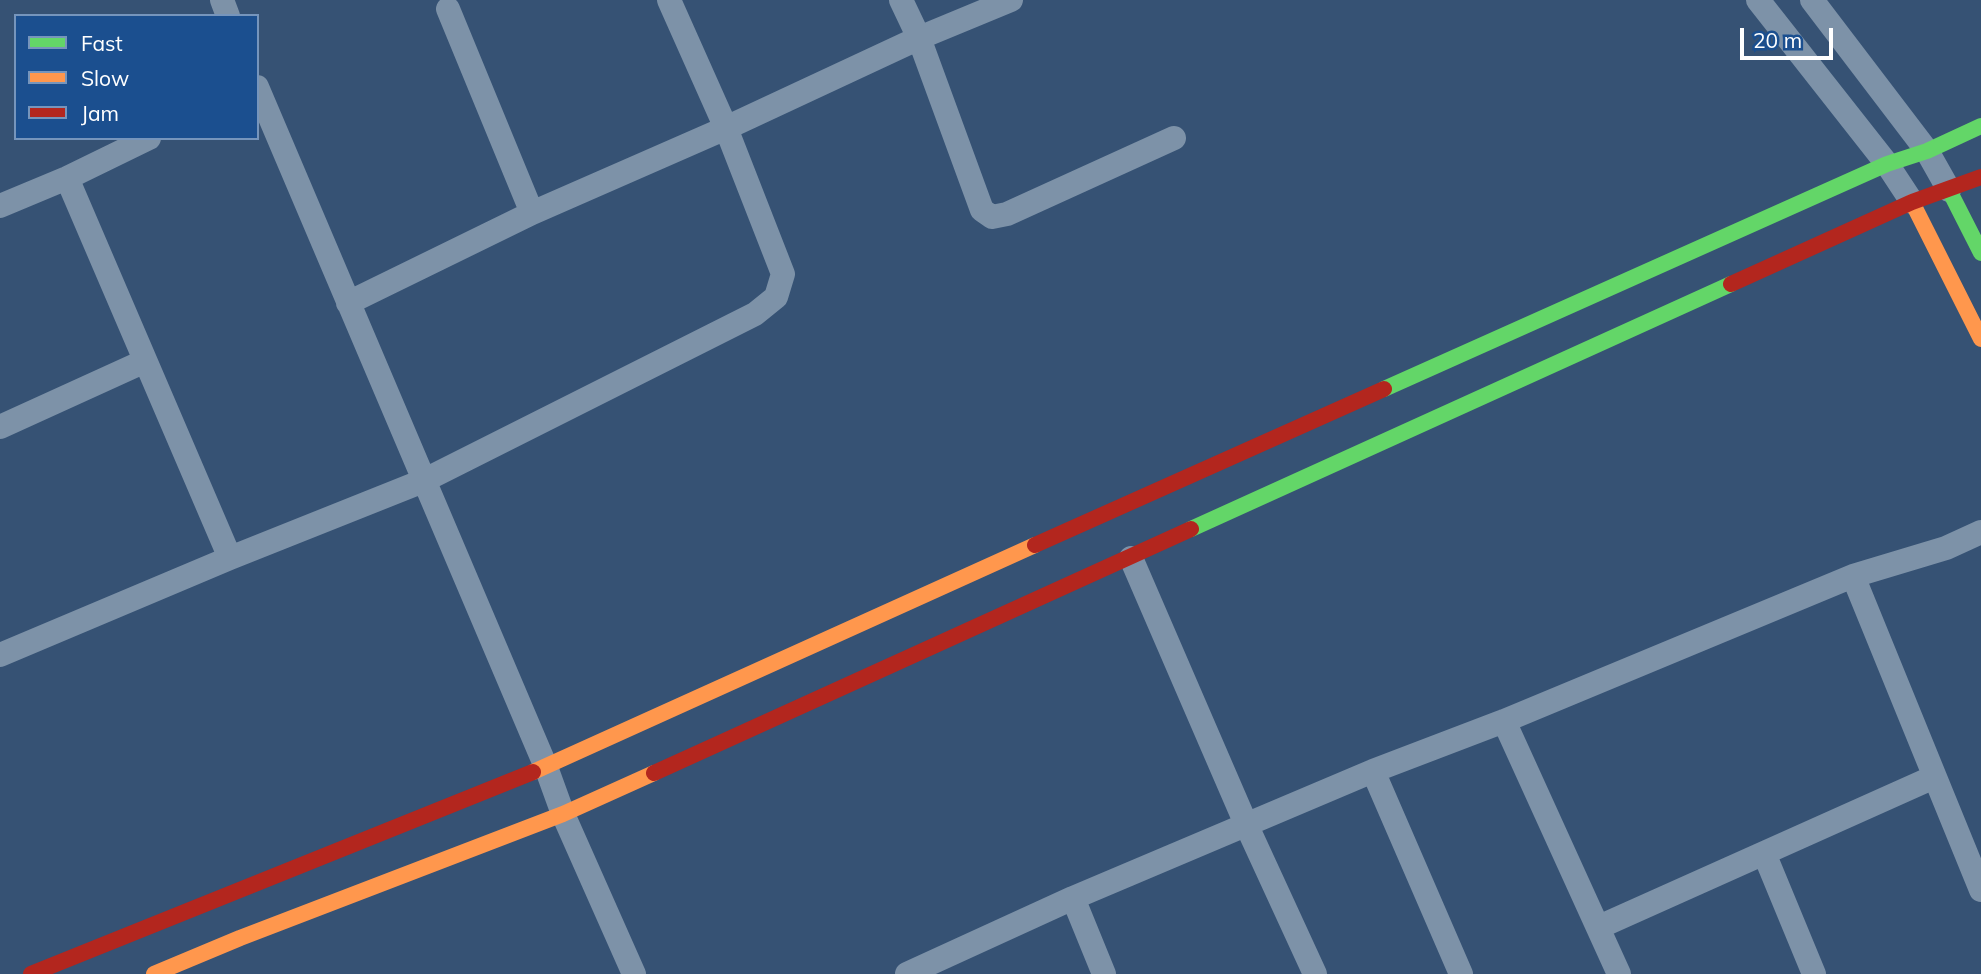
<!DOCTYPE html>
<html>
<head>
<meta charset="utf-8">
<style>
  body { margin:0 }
  #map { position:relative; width:1981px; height:974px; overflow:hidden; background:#365274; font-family:Mulish,sans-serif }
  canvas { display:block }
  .legend { position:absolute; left:14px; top:14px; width:245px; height:126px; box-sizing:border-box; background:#1b4f8f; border:2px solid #7695bc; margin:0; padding:9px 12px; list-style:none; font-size:21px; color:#fff }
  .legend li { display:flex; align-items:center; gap:14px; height:35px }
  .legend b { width:35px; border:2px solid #7695bc }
  .scale { position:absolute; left:1740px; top:28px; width:93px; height:32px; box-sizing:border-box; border:4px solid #fff; border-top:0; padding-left:9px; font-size:21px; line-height:24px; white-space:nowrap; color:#fff; -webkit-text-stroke:5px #1b4f8f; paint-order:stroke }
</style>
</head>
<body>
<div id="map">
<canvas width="1981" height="974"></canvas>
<ul class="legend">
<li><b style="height:9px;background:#63d668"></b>Fast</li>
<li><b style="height:9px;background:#ff974d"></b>Slow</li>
<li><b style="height:9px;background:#b3261e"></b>Jam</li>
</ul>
<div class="scale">20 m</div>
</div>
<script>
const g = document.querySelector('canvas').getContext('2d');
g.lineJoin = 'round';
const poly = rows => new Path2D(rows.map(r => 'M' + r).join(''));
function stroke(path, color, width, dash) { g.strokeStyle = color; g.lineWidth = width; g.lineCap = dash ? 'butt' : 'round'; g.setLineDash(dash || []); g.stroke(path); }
stroke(poly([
  [222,0,228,16],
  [901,0,919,38,1011,0],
  [1758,0,1887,164,1912,202],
  [1812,0,1927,151,1949,190],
  [448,9,532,213],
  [257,87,546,767,563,814,634,974],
  [67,178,230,558],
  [0,206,67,178,149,138],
  [348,303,532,213,726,128,919,38,982,210,992,217,1007,214,1174,138],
  [0,427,145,361],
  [1131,558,1246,824,1315,974],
  [1853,576,1981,890],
  [0,655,230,558,423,481,755,314,776,297,783,274,726,128,669,0],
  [1504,721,1619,974],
  [1373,771,1461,974],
  [1764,853,1814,974],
  [1073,898,1104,974],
  [1599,927,1934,777],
  [907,974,1073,898,1373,771,1504,721,1853,576,1946,548,1981,532]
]), '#7d92a8', 24);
stroke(poly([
  [1949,190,1981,253],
  [1384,389,1887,164,1927,151,1981,126],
  [1191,529,1731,284]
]), '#63d668', 16);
stroke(poly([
  [1912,202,1981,339],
  [533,772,1035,545],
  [154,974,240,938,563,814,654,773]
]), '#ff974d', 16);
stroke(poly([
  [1731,284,1912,202,1981,177],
  [1035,545,1384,389],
  [654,773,1191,529],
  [31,974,533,772]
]), '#b3261e', 16);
</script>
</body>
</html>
